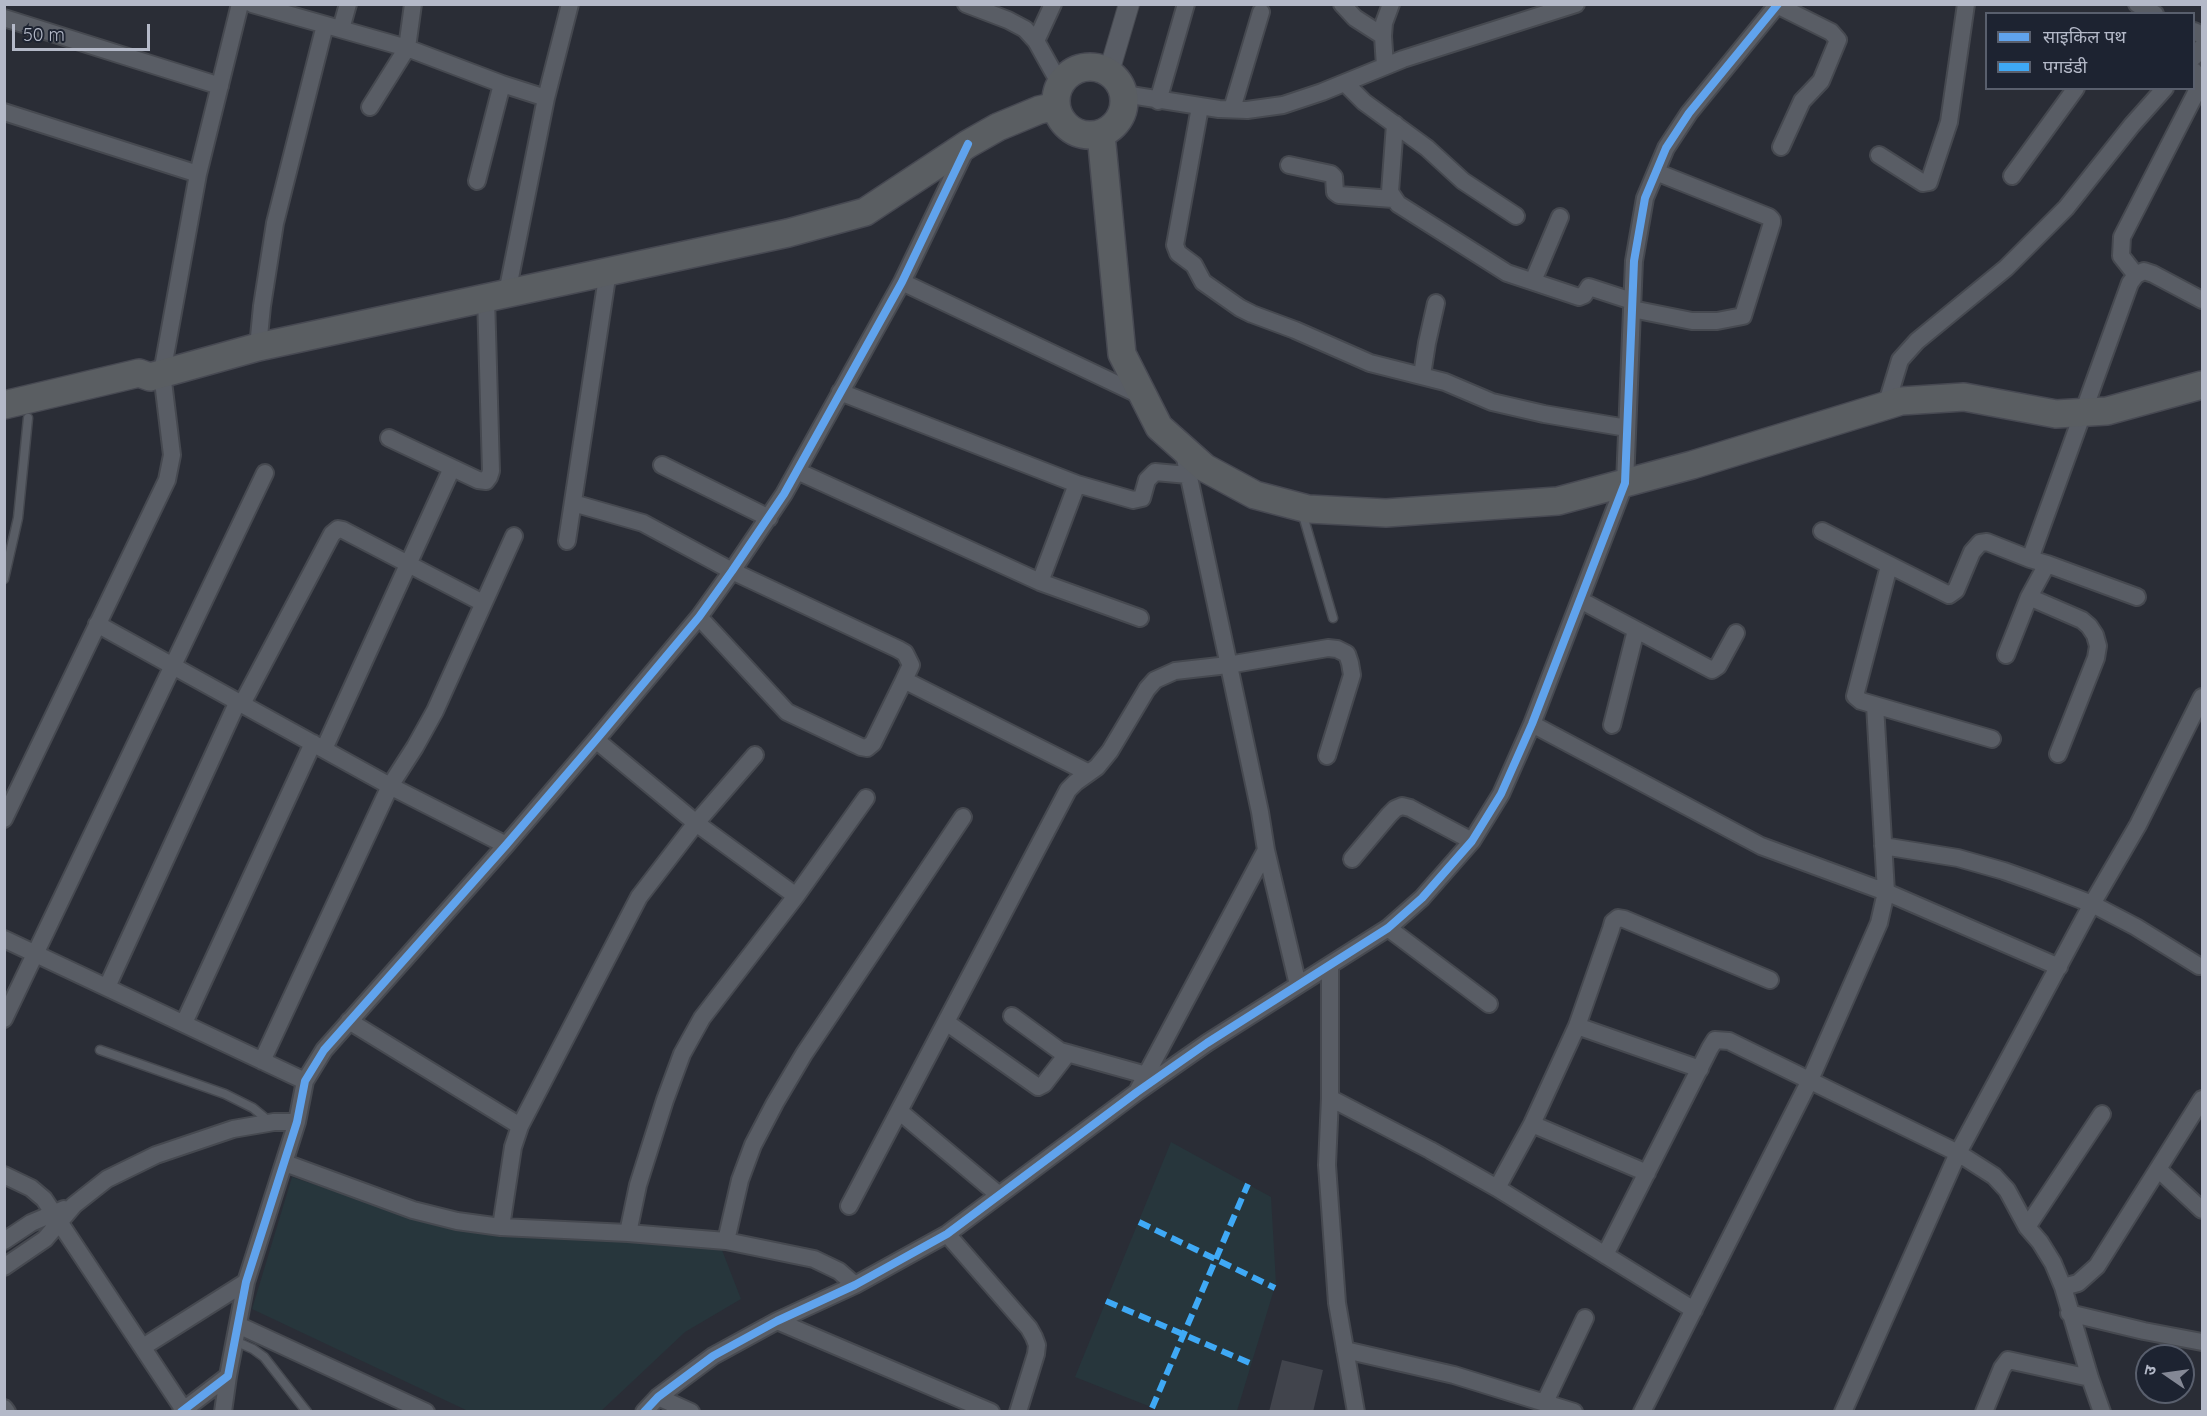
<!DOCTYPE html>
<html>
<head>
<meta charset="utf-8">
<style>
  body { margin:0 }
  #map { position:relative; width:2207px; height:1416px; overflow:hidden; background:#2a2d36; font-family:Quicksand,"Noto Sans Devanagari",sans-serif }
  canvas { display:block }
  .frame { position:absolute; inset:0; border:6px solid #b4b9c8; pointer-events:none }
  .legend { position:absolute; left:1985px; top:12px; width:210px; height:78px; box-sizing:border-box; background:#1d2331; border:2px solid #595f6d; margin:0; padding:8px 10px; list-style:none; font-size:18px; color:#b4b9c8 }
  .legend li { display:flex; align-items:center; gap:12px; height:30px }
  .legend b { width:30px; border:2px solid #595f6d }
  .north { position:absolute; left:2135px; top:1344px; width:60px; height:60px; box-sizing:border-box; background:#1d2331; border:2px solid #595f6d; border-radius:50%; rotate:283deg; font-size:16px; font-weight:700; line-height:24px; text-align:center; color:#b4b9c8 }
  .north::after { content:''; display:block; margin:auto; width:21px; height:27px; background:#848895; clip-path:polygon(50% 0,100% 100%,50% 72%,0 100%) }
  .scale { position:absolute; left:12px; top:24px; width:138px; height:27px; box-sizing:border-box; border:3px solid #b4b9c8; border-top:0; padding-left:8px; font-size:18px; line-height:21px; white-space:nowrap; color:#b4b9c8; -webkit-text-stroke:4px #1d2331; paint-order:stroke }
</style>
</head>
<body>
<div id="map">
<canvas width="2207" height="1416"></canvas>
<div class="frame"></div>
<ul class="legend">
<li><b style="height:8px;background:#60a3ed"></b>साइकिल पथ</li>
<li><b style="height:8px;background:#3fa9f5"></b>पगडंडी</li>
</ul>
<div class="north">उ</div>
<div class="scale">50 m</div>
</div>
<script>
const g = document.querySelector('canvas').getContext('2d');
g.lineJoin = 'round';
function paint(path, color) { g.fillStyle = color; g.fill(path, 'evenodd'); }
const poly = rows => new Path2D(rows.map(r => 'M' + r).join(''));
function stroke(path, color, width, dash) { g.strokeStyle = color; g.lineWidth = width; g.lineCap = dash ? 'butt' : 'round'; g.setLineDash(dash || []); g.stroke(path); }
paint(poly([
  [1171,1142,1271,1197,1276,1283,1237,1411,1161,1411,1075,1377],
  [292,1177,440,1226,511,1233,687,1243,722,1250,741,1299,685,1332,600,1412,468,1411,252,1309]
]), '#27363c');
paint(poly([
  [1282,1360,1323,1370,1313,1412,1269,1412]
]), '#41444c');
const service = poly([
  [1302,512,1333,618],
  [4,579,18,518,28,418],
  [100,1050,225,1094,253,1108,270,1122],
  [235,1341,253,1349,264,1357,307,1412]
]);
const minor = poly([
  [252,4,407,48,502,84,546,98],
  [966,4,1008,20,1025,29,1036,41,1060,84],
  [1342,4,1355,18,1383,36],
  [2137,4,2155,14],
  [1777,5,1831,32,1838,40,1821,81,1802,101,1781,147],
  [4,18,220,86],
  [341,29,348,4],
  [2194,31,2202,35],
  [1036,41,1053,4],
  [2194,57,2202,47],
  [1385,66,1383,36,1384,23,1391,4],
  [1345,83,1364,102,1427,148,1463,181,1516,216],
  [1124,94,1219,109,1247,110,1283,105,1322,92,1403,59,1576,4],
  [1158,101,1186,4],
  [370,107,407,48,413,4],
  [1200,107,1175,245,1178,253,1194,265,1203,282,1240,308,1252,314,1295,330,1370,363,1445,382,1492,402,1544,414,1627,428],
  [1232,109,1261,12],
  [4,112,198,174],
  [1395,124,1390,192,1398,204,1507,273,1579,297,1584,295,1589,287,1632,301],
  [1879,155,1923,183,1929,182,1949,122,1966,4],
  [1289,165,1331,174,1334,177,1335,192,1339,195,1393,199],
  [2012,176,2076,88],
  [477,181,502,84],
  [2136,275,2121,256,2122,237,2200,85,2194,71],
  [1533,281,1560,217],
  [902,282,1144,397],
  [507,293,546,98,570,4],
  [1632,309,1692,321,1717,321,1743,316,1772,223,1772,220,1769,217,1656,172],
  [258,347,262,306,275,223,325,25],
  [1422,375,1427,343,1436,303],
  [840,392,1077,484,1133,500,1142,498,1147,480,1155,472,1188,475],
  [1886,406,1900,360,1917,341,2006,268,2066,208,2132,125,2165,88],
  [389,438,478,480,486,481,489,477,491,471,486,297],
  [1183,449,1260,812,1266,850,1298,985],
  [662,465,769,518],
  [797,471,1040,582,1140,618],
  [573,503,643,523,732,571,898,649,905,653,911,665,904,680,1087,772],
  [1822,531,1949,595,1956,590,1972,552,1980,543,1987,542,2030,559],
  [567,541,608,271],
  [2047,564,2137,597],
  [1889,566,1855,696,1861,701,1992,739],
  [1040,582,1077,484],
  [1580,600,1712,670,1718,666,1736,633],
  [699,617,787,712,861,747,867,748,873,743,904,680],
  [97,624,390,786,506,845],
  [2006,655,2029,597],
  [242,704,332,534,338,529,343,530,483,603],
  [1532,724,1761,846,1886,892,2059,967],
  [1612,725,1636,630],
  [596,740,696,823,796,896],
  [324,749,452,468],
  [2058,754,2096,658,2098,646,2095,635,2089,626,2082,620,2029,597,2047,564,2030,559,2130,283,2136,275,2144,271,2153,274,2202,300],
  [4,819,167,480,172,455,162,373,198,174,240,4],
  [1883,846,1958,858,2004,871,2035,882,2092,904,2136,927,2199,966],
  [1352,859,1389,815,1395,809,1402,806,1410,808,1472,841],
  [1388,928,1489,1004],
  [4,939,305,1081],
  [1330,965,1330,1098,1327,1165,1337,1303,1356,1412],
  [107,987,238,701],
  [1012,1016,1060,1051,1146,1075],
  [4,1019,265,473],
  [349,1021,520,1126],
  [946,1022,1038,1087,1044,1084,1068,1053],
  [184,1023,313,743],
  [1577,1026,1700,1069],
  [262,1061,390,786,415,747,435,711,514,536],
  [1138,1090,1266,850],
  [1330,1098,1430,1150,1497,1188,1694,1310],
  [899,1111,999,1195],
  [1532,1124,1647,1173],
  [285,1163,413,1210,457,1221,501,1227,628,1233,726,1241,814,1259,839,1271,855,1285],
  [2158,1169,2202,1210],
  [4,1175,31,1188,44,1199,184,1410],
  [1497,1188,1532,1124,1577,1026,1611,929,1613,922,1618,918,1624,919,1770,980],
  [849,1206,1068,790,1076,782,1097,767,1110,751,1147,689,1155,680,1175,671,1228,665,1328,648,1337,649,1347,654,1350,663,1352,675,1327,756],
  [501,1227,513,1147,520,1126,639,897,696,823,755,755],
  [2027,1227,2102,1114],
  [628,1233,638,1185,665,1100,682,1054,702,1018,796,896,866,798],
  [947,1234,1029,1328,1034,1337,1037,1345,1036,1354,1018,1412],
  [4,1241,31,1223,64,1209],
  [726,1241,740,1180,753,1145,775,1103,804,1054,963,817],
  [1605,1255,1710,1048,1715,1040,1729,1041,1958,1153,1994,1176,2007,1190,2027,1227,2040,1242,2053,1263,2063,1287,2090,1378,2102,1412],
  [4,1267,45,1239,74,1205,107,1179,156,1155,233,1129,274,1122,297,1122],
  [2063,1287,2078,1283,2097,1266,2202,1099],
  [2069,1313,2144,1331,2202,1342],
  [777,1321,991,1412],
  [238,1325,426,1412],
  [143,1347,246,1282],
  [1345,1350,1454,1375,1574,1412],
  [658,1397,691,1412],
  [1545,1402,1585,1318],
  [4,1408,7,1412],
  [181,1412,228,1376,246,1282,297,1122,305,1081,324,1050,506,845,596,740,699,617,732,571,784,494,902,282,966,149],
  [223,1412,228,1376],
  [644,1412,658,1397,713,1356,777,1321,855,1285,947,1234,1137,1092,1207,1043,1388,928,1422,898,1472,841,1501,794,1532,724,1625,483,1634,261,1645,198,1666,148,1689,113,1778,4],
  [1642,1412,1810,1080,1879,923,1886,892,1875,705],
  [1843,1412,1958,1153,2092,904,2138,825,2202,697],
  [1984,1412,2002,1368,2008,1360,2090,1378]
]);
const tertiary = poly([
  [1109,72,1129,4]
]);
const trunk = poly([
  '1056 101a34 34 0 1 1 68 0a34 34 0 1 1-68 0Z',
  [1101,134,1122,354,1159,427,1205,468,1255,495,1308,509,1386,513,1558,501,1692,465,1901,401,1964,397,2056,414,2107,411,2202,385],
  [4,405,139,373,150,377,258,347,788,233,865,212,968,144,998,127,1039,110,1056,106]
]);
stroke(service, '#464950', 11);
stroke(minor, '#464950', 20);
stroke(tertiary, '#464950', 22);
stroke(trunk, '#474952', 30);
stroke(service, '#595d65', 8);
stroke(minor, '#595d65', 16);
stroke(tertiary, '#595d65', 20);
stroke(trunk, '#5a5e62', 27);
stroke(poly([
  [1139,1222,1275,1288],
  [1106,1301,1252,1364],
  [1152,1408,1248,1184]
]), '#3fa9f5', 6, [12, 6]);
stroke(poly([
  [181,1412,228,1376,246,1282,297,1122,305,1081,324,1050,506,845,596,740,699,617,732,571,784,494,902,282,968,144],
  [644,1412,658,1397,713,1356,777,1321,855,1285,947,1234,1137,1092,1207,1043,1388,928,1422,898,1472,841,1501,794,1532,724,1625,483,1634,261,1645,198,1666,148,1689,113,1778,4]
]), '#60a3ed', 8);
</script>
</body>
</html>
